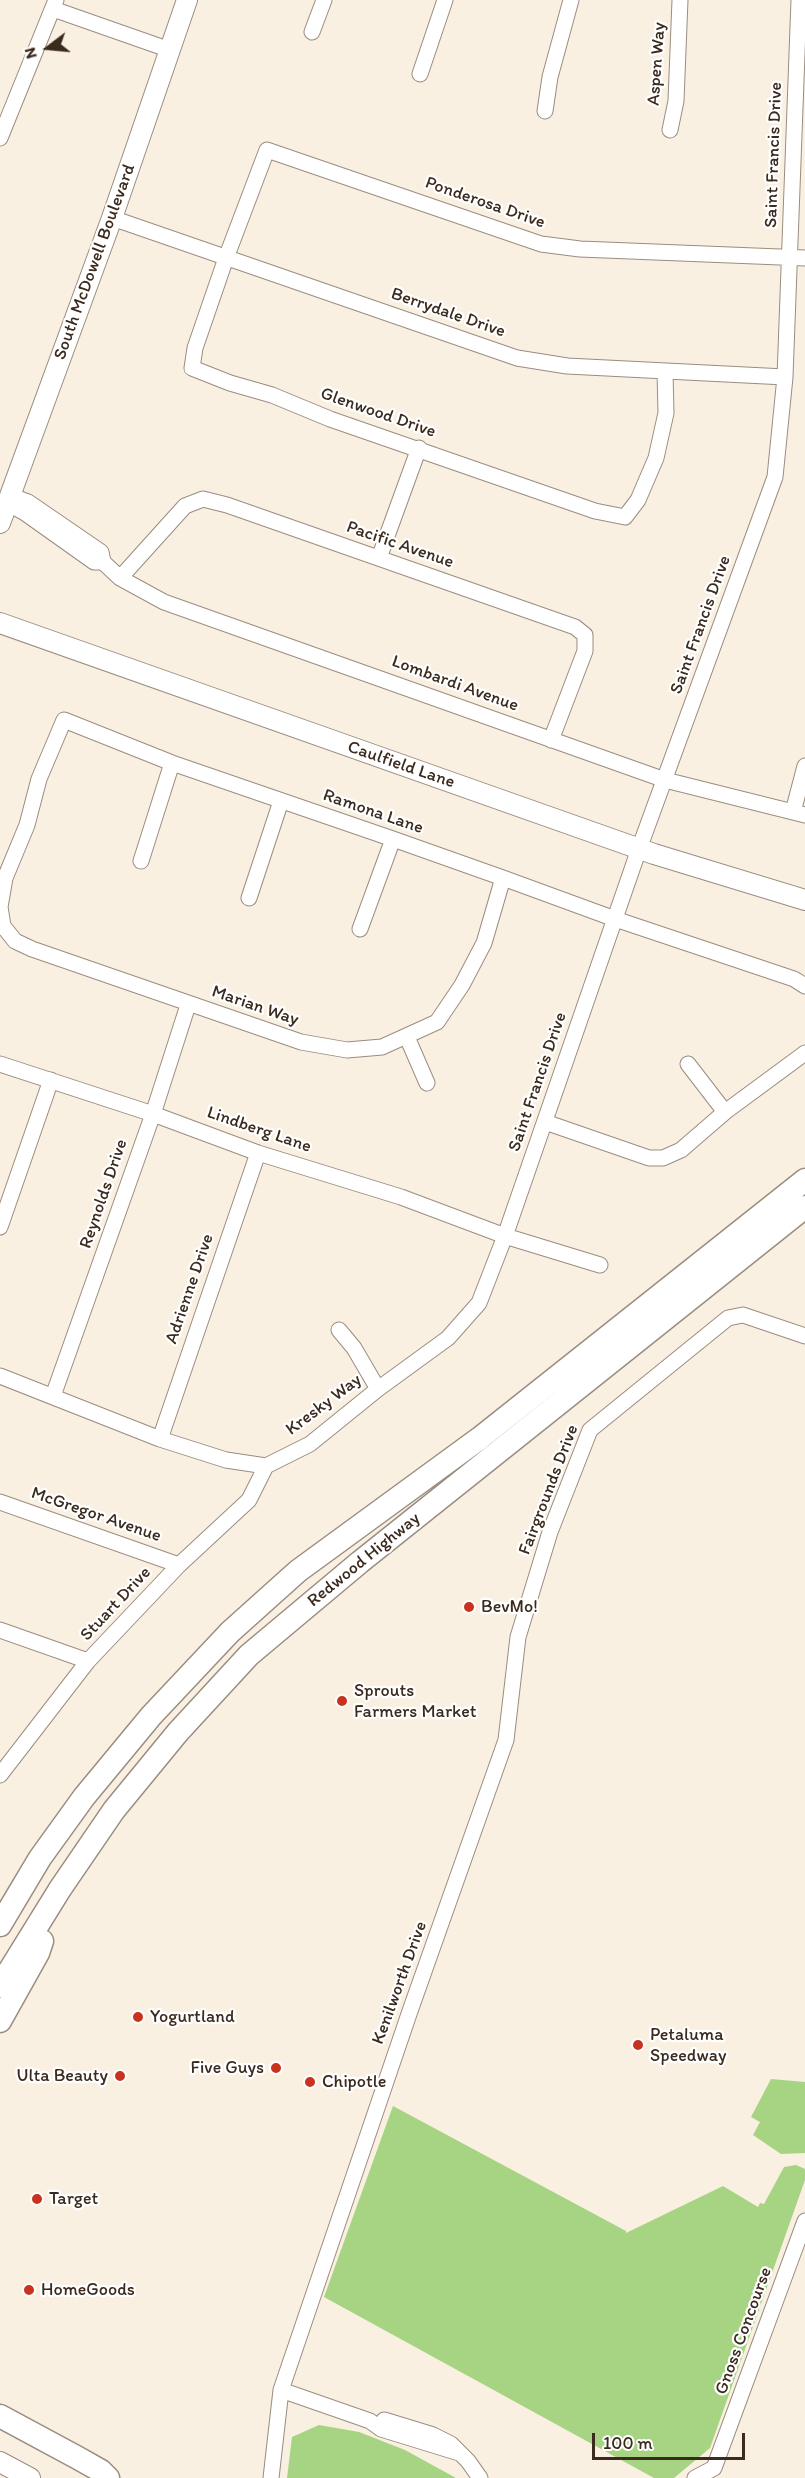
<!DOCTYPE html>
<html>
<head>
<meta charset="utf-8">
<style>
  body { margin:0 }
  #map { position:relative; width:805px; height:2478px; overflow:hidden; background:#f9f0e2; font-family:Itim,sans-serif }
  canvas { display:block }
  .north { position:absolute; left:18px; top:18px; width:60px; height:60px; -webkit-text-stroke:4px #fff; paint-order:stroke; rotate:254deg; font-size:16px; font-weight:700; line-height:24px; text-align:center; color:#3b2a1e }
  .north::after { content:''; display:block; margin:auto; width:21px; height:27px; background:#3b2a1e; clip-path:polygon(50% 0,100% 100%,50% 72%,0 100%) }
  .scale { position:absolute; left:592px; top:2433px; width:153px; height:27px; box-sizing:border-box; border:3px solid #3b2a1e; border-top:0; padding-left:8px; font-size:18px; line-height:21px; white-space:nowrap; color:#3b2a1e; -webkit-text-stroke:4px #fff; paint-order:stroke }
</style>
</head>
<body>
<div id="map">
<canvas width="805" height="2478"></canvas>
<div class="north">N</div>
<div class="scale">100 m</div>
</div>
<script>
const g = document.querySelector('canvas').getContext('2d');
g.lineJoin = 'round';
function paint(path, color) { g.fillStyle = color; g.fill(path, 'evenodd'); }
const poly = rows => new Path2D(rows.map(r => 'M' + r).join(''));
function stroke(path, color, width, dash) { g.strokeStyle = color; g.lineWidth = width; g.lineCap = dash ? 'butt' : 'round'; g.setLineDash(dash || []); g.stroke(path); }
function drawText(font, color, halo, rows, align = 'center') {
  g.font = font + ' Itim,sans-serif'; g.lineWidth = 4.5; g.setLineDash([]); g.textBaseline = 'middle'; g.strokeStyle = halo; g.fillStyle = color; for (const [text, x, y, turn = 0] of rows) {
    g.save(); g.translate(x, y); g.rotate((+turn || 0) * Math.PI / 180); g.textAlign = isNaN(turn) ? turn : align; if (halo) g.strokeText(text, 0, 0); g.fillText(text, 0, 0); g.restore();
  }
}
paint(poly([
  [771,2079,805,2082,805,2153,781,2154,753,2135,760,2122,751,2117],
  [393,2106,626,2231,626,2233,723,2186,758,2207,760,2203,764,2204,784,2167,796,2165,805,2169,805,2180,710,2448,674,2478,654,2478,324,2297],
  [319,2425,359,2432,405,2450,456,2478,287,2478,292,2437]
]), '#a6d482');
const minor = poly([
  [53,9,170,50],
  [312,32,324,0],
  [420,74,445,0],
  [545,111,550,77,571,0],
  [670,130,676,101,680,0],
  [0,138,56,0],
  [112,218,517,358,567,366,785,377],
  [665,372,666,413,656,458,638,500,625,517,595,511,330,419,272,395,230,383,192,368,195,348,226,258,267,150,541,244,580,249,805,258],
  [9,495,28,502,101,552,103,562,120,578,164,602,665,780,805,815],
  [7,503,25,513,94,562,103,562],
  [379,558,419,448],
  [120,578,185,506,203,499,227,505,575,627,585,635,585,651,551,740],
  [793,812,805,766],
  [141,861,172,763],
  [503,878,484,943,462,985,437,1022,382,1047,347,1050,301,1042,32,949,15,941,3,926,0,907,5,878,27,825,39,779,64,720,172,763,393,839,503,878,615,919,794,979,805,986],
  [249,898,281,801],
  [360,929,393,839],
  [407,1037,427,1083],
  [0,1064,153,1114,258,1153,401,1197,505,1236,600,1265],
  [688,1064,725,1112],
  [545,1122,649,1158,663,1158,681,1150,725,1112,805,1053],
  [0,1227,51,1080],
  [339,1330,354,1348,378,1389],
  [0,1376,160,1439,226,1460,266,1466,310,1444,378,1389,448,1338,479,1303,505,1236,639,849,775,477,785,377,799,0],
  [53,1396,153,1114,188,1005],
  [160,1439,258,1153],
  [0,1502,179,1565],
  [0,1630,88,1661],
  [0,1775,88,1661,179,1565,249,1500,266,1466],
  [281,2390,370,2421,381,2429,459,2453],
  [384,2420,433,2435,451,2444,468,2461,480,2478],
  [271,2478,281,2390,410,2011,506,1740,518,1637,550,1532,590,1430,728,1318,743,1315,805,1336],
  [695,2478,714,2468,805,2221]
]);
const major = poly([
  [0,523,112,218,187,0],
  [0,623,654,854,805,900],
  [0,2462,30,2478]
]);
const highway = poly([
  [0,1925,40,1858,84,1797,151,1716,230,1632,298,1571,480,1438,805,1180],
  [0,1986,60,1889,114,1810,178,1732,249,1655,360,1562,805,1207],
  [0,2021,38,1953,42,1941],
  [0,2416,78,2458,101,2471,108,2478]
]);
stroke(minor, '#9a8d80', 17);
stroke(major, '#9a8d80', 22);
stroke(highway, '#9a8d80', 25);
stroke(minor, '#fff', 15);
stroke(major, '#fff', 20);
stroke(highway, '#fff', 22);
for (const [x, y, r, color] of [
  [469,1607,6,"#c8321e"],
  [342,1701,6,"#c8321e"],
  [138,2017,6,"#c8321e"],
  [638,2045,6,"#c8321e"],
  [276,2068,6,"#c8321e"],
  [120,2076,6,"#c8321e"],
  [310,2082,6,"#c8321e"],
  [37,2199,6,"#c8321e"],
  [29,2290,6,"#c8321e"]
]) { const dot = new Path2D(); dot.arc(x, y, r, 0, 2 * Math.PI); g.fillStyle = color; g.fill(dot); stroke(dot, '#fff', 2); }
drawText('18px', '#3b2a1e', '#fff', [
  ["Aspen Way",657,64,-86],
  ["Saint Francis Drive",774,155,-88],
  ["Ponderosa Drive",485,203,19],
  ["South McDowell Boulevard",95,262,-70],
  ["Berrydale Drive",448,313,19],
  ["Glenwood Drive",378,413,19],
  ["Pacific Avenue",400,545,19],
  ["Saint Francis Drive",701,625,-70],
  ["Lombardi Avenue",455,684,20],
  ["Caulfield Lane",401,765,19],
  ["Ramona Lane",373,812,19],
  ["Marian Way",255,1006,19],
  ["Saint Francis Drive",538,1082,-71],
  ["Lindberg Lane",259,1130,19],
  ["Reynolds Drive",104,1194,-71],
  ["Adrienne Drive",190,1289,-71],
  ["Kresky Way",324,1405,-37],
  ["Fairgrounds Drive",549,1490,-69],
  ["McGregor Avenue",96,1515,19],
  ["Redwood Highway",364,1560,-39],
  ["Stuart Drive",116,1604,-47],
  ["Kenilworth Drive",400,1983,-70],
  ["Gnoss Concourse",744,2331,-70]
]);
drawText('18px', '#3b2a1e', '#fff', [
  ["BevMo!",481,1607],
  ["Sprouts",354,1691],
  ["Farmers Market",354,1712],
  ["Yogurtland",150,2017],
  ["Petaluma",650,2035],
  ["Speedway",650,2056],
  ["Five Guys",264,2068,"right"],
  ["Ulta Beauty",108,2076,"right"],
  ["Chipotle",322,2082],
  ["Target",49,2199],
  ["HomeGoods",41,2290]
], 'left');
</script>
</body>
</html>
